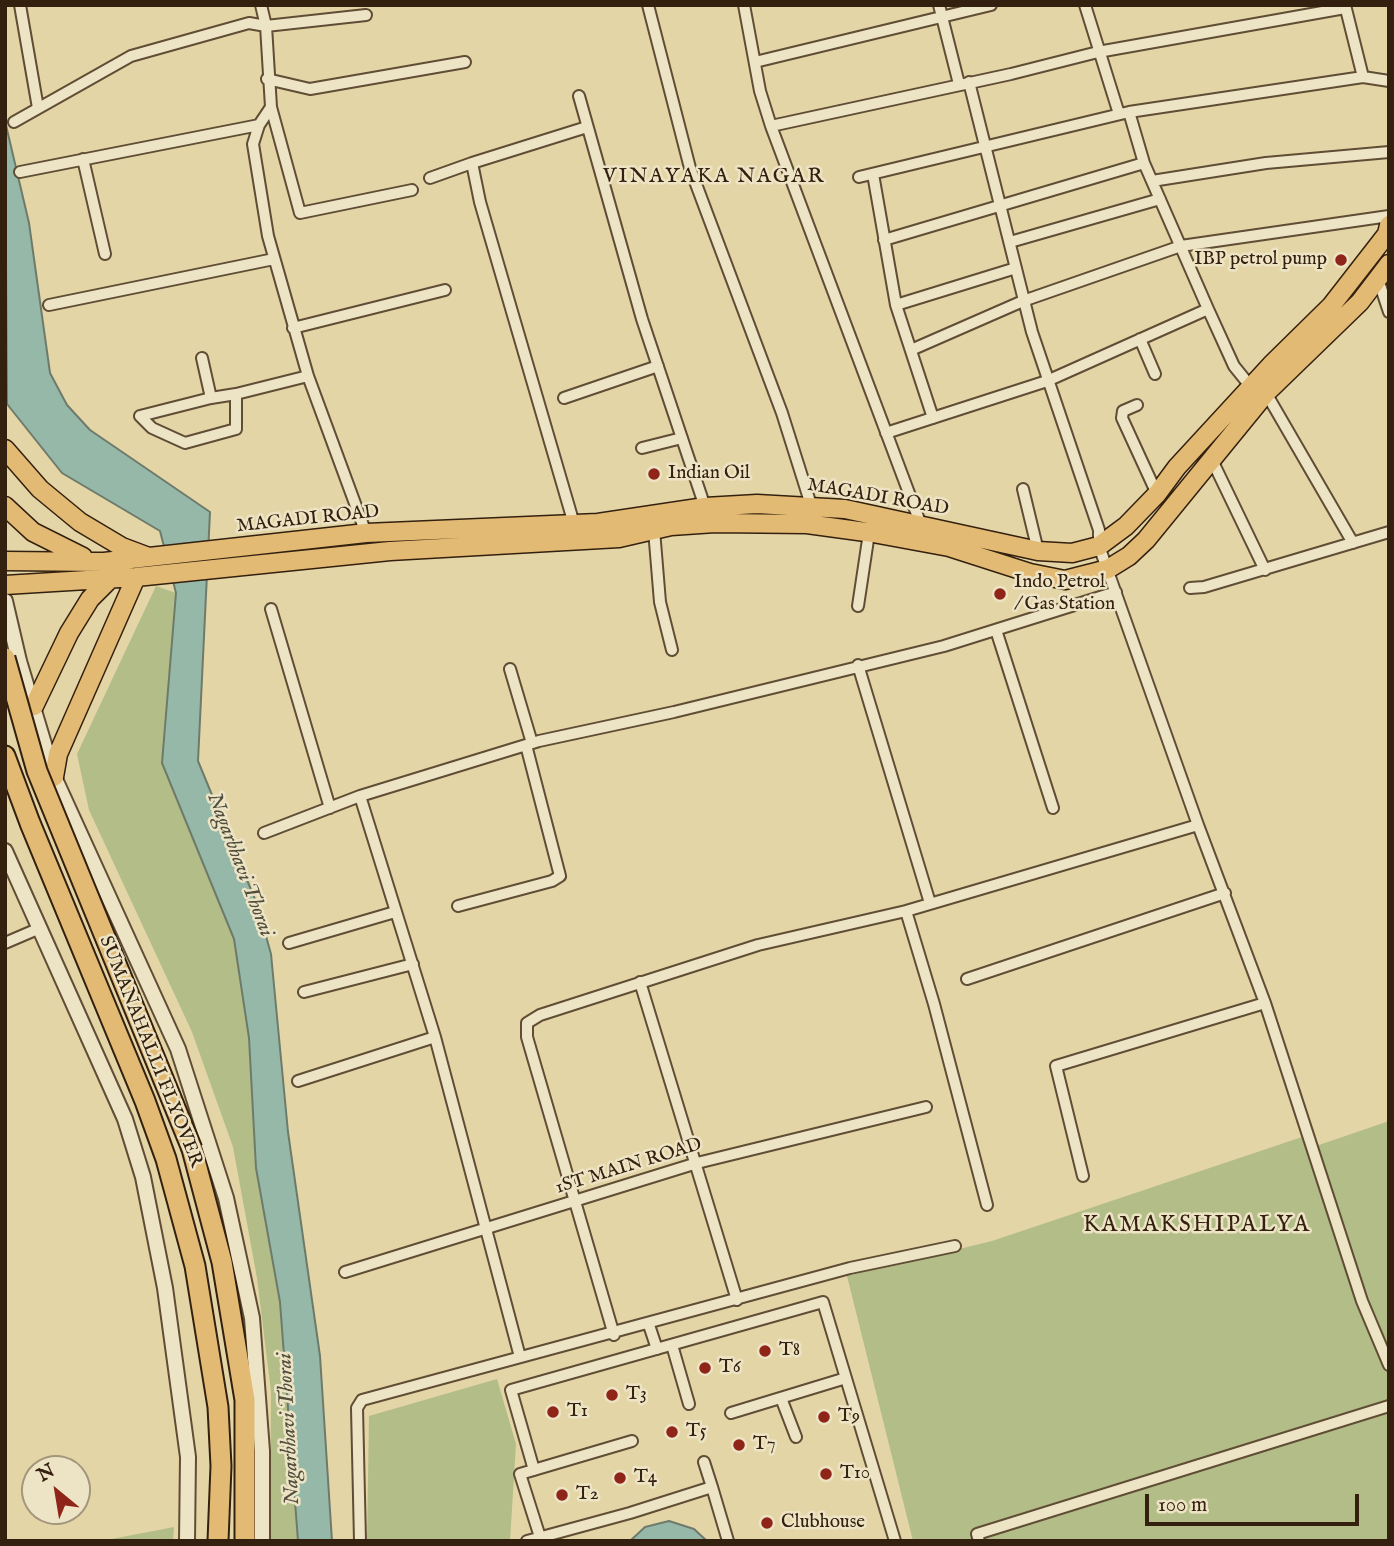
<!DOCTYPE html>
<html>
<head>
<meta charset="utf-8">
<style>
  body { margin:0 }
  #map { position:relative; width:1394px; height:1546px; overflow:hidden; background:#e4d5a6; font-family:"IM FELL English",serif }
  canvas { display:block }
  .frame { position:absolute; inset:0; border:7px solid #34200f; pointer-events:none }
  .north { position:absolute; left:21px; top:1455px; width:70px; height:70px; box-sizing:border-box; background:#ede4c5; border:2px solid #a3967c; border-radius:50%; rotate:330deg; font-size:19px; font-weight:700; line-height:28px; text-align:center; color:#34200f }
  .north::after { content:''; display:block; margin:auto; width:24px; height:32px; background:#8f2418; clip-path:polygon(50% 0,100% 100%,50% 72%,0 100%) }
  .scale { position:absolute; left:1145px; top:1494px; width:214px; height:32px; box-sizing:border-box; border:4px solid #34200f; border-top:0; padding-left:9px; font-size:21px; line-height:24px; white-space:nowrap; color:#34200f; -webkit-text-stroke:5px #ede4c5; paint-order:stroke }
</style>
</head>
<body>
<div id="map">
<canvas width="1394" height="1546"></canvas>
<div class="frame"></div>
<div class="north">N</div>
<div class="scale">100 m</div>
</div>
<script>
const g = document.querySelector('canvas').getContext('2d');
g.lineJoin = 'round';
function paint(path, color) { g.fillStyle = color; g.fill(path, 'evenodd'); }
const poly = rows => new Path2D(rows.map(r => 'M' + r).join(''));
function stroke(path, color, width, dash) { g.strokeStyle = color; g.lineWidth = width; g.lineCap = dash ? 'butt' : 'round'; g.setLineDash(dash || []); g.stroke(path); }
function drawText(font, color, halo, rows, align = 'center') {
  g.font = font + ' "IM FELL English",serif'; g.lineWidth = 5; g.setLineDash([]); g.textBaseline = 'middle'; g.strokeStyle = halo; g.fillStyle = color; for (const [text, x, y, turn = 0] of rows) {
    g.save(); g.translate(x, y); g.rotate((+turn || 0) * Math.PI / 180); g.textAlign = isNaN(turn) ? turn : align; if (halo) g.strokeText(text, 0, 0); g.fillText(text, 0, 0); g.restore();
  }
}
paint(poly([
  [156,586,176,593,162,763,234,939,249,1038,256,1168,280,1302,298,1541,270,1541,271,1392,257,1278,233,1147,192,1032,89,810,77,754],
  [1389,1121,1389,1541,913,1541,847,1276,992,1241,1302,1137,1319,1145],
  [497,1379,516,1444,510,1541,367,1541,369,1416],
  [174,1527,173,1541,101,1541]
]), '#b3bd87');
const water = poly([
  [5,121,29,223,50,373,67,405,90,430,210,512,198,761,257,904,271,954,288,1132,320,1356,332,1541,298,1541,280,1302,256,1168,249,1038,234,939,162,763,176,593,160,531,62,473,7,404,5,121],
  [669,1521,694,1529,707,1541,630,1541,645,1527,669,1521]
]);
paint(water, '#95b8a9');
stroke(water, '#6e7b6b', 2);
const minor = poly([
  [20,5,38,108],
  [261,5,266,26,271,107,259,125,253,144,268,236,308,376,367,536],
  [648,5,690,168,782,413,811,505],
  [744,5,760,91,771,126,921,525],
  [939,5,959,84],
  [1085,5,1119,114],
  [1345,5,1363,77],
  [755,62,991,5],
  [267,79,310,89,465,62],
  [969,82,1032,332,1099,530,1099,546,1198,825],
  [579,96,642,319,705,507],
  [271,107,300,213,412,190],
  [1129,112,1144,163,1208,309,1234,366,1251,387],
  [14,122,131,56,249,23,266,26,366,15],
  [771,126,1011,74,1098,52,1345,8],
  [83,159,105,254],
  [20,172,259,125],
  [873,174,896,305,933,418],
  [859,177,1129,112,1363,77,1389,81],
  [430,178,472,163],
  [1152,181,1266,163,1389,152],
  [884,240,1144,163],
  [1010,242,1160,199],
  [1378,279,1389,312],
  [49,305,274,259],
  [896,305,1016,268],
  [293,328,445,290],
  [1140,339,1155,374],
  [911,350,1023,301,1181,246,1389,216],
  [202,358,211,398,236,394],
  [1266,393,1353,543],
  [564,398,658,366],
  [1137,405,1123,411,1122,418,1157,494],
  [140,416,152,428,185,443,236,429,236,394,308,376],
  [140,416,211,398],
  [886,433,1047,381,1208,309],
  [642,448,682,438],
  [1211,458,1265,570],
  [1023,489,1038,551],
  [574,524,480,202,472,163,587,127],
  [654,530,660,602,672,650],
  [1190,588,1204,587,1389,532],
  [858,606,869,533],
  [271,609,330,808],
  [996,630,1053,808],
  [858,665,930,903],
  [510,669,532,743],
  [360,796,435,1037,520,1357],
  [264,833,360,796,539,741,674,712,944,646,1116,592],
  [458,906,552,881,560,876,526,745],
  [906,911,934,1004,987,1205],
  [5,943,40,928],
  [289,943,395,912],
  [967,979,1225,893],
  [640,982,737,1300],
  [304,992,413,964],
  [298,1081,435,1037],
  [1083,1176,1056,1066,1265,1003],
  [345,1272,697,1163,926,1107],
  [649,1325,657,1349],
  [614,1335,527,1037,527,1023,540,1015,758,945,906,911,1198,825,1265,1003,1362,1301,1389,1365],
  [672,1345,689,1404],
  [781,1398,796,1437],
  [731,1413,846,1378],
  [704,1462,712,1487],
  [534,1470,511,1390,823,1302,895,1541],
  [540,1537,520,1474,632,1441],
  [360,1541,357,1408,362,1400,850,1268,955,1246],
  [527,1541,630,1513,712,1487,728,1541],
  [979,1541,977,1534,1389,1406]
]);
const tertiary = poly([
  [5,601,19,661,54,777,178,1049,226,1198,252,1318,262,1451,262,1541],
  [5,851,125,1119,143,1177,165,1288,188,1457,187,1541]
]);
const primary = poly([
  [5,449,40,489,80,522,122,547,146,556],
  [5,506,33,532,83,557],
  [5,561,104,562,366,533,598,523,705,507,757,504,845,509,1038,551,1072,553,1099,546,1126,526,1157,494,1177,467,1271,365,1331,306,1387,234,1389,225],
  [5,585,136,577,390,551,619,538,671,526,715,523,807,524,873,533,949,547,1030,573,1065,580,1108,569,1129,556,1146,540,1266,393,1360,302,1389,264],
  [34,706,69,633,90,599,109,580],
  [54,777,58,754,136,577]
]);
const trunk = poly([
  [5,756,30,823,145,1101,166,1159,195,1266,218,1407,221,1466,218,1541],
  [192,1149,222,1262,245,1400,245,1541]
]);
stroke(minor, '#604d35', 14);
stroke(tertiary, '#604d35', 18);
stroke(primary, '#34200f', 21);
stroke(trunk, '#34200f', 23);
stroke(minor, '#ede4c5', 10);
stroke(tertiary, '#ede4c5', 14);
stroke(primary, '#e2ba73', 18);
stroke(trunk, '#e2ba73', 19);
const trunkBridge = poly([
  [5,658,37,771,192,1149]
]);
stroke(trunkBridge, '#34200f', 23, []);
stroke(trunkBridge, '#e2ba73', 19);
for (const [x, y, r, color] of [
  [1341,260,7,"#8f2418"],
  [654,474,7,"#8f2418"],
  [1000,594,7,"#8f2418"],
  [765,1351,7,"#8f2418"],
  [705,1368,7,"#8f2418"],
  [612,1395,7,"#8f2418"],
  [553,1412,7,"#8f2418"],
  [824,1417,7,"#8f2418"],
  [672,1432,7,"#8f2418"],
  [739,1445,7,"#8f2418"],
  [826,1474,7,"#8f2418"],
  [620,1478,7,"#8f2418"],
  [562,1495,7,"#8f2418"],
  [767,1523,7,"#8f2418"]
]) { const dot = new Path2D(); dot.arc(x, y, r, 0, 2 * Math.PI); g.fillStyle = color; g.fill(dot); stroke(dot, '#ede4c5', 2.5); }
drawText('19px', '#34200f', '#ede4c5', [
  ["IBP petrol pump",1327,260,"right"],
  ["Indian Oil",668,474],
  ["Indo Petrol",1014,583],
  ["/ Gas Station",1014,605],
  ["T8",779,1351],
  ["T6",719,1368],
  ["T3",626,1395],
  ["T1",567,1412],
  ["T9",838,1417],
  ["T5",686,1432],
  ["T7",753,1445],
  ["T10",840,1474],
  ["T4",634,1478],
  ["T2",576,1495],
  ["Clubhouse",781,1523]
], 'left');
drawText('19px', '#34200f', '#ede4c5', [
  ["MAGADI ROAD",878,498,10],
  ["MAGADI ROAD",308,520,-6],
  ["SUMANAHALLI FLYOVER",150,1052,68],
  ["1ST MAIN ROAD",629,1167,-17]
]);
g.letterSpacing = '2px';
drawText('21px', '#34200f', '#ede4c5', [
  ["VINAYAKA NAGAR",714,178]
]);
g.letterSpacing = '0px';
drawText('italic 21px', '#514e3d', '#ede4c5', [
  ["Nagarbhavi Thorai",239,865,69],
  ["Nagarbhavi Thorai",290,1429,-93]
]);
g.letterSpacing = '2px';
drawText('23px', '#34200f', '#ede4c5', [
  ["KAMAKSHIPALYA",1197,1226]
]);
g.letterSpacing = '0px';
</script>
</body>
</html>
